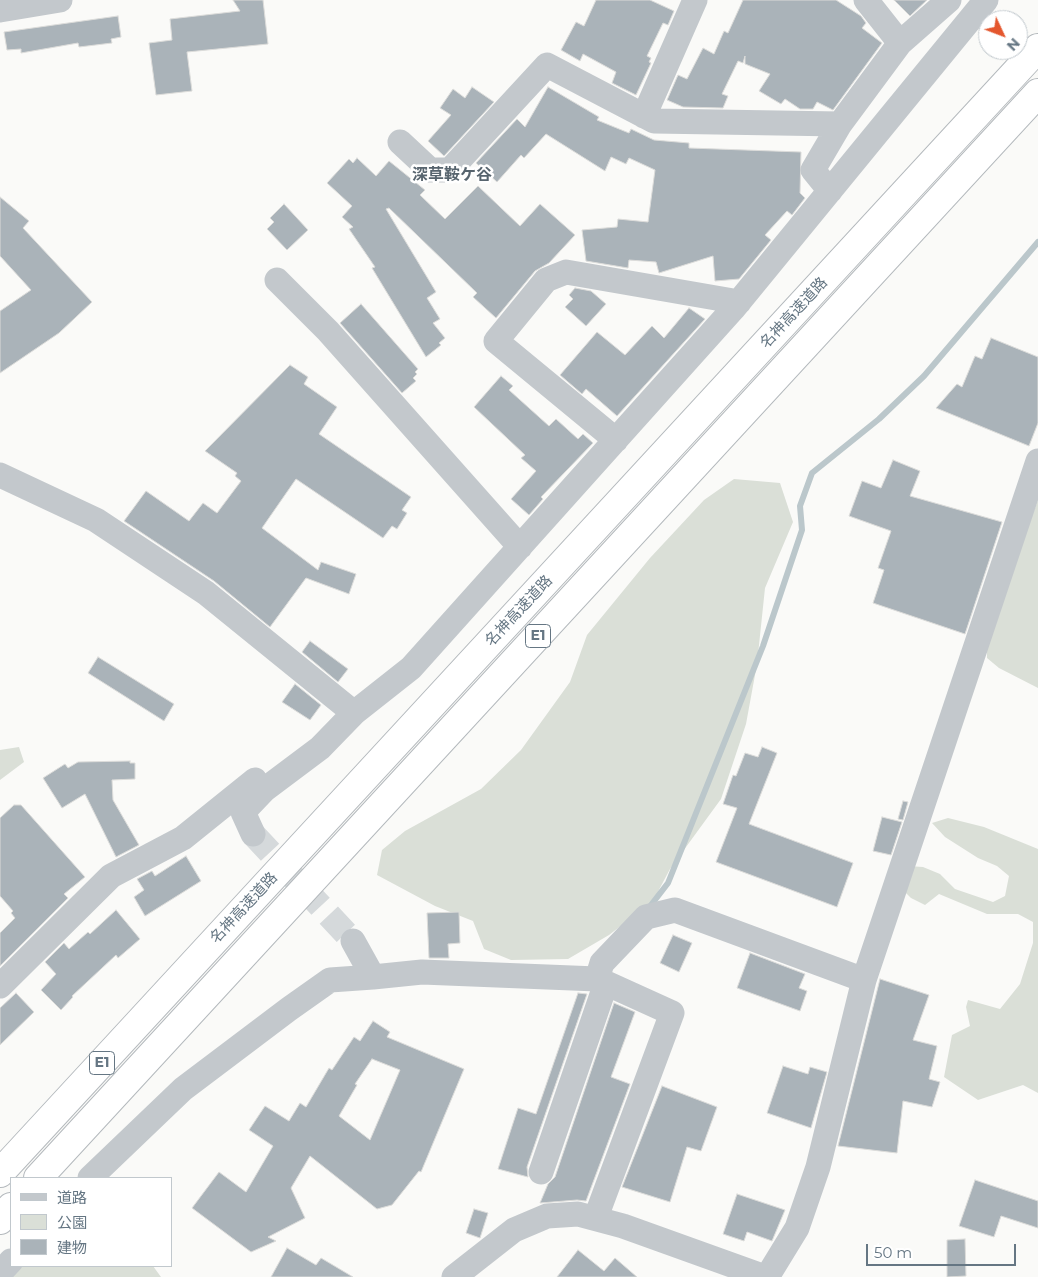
<!DOCTYPE html>
<html>
<head>
<meta charset="utf-8">
<style>
  body { margin:0 }
  #map { position:relative; width:1038px; height:1277px; overflow:hidden; background:#fafaf8; font-family:Montserrat,"Noto Sans JP",sans-serif }
  canvas { display:block }
  .legend { position:absolute; left:10px; top:1177px; width:162px; height:90px; box-sizing:border-box; background:#fff; border:1px solid #c1c8cd; margin:0; padding:6px 9px; list-style:none; font-size:15px; color:#657683 }
  .legend li { display:flex; align-items:center; gap:10px; height:25px }
  .legend b { width:25px; border:1px solid #c1c8cd }
  .north { position:absolute; left:978px; top:10px; width:50px; height:50px; box-sizing:border-box; background:#fff; border:1px solid #c1c8cd; border-radius:50%; rotate:133deg; font-size:14px; font-weight:700; line-height:20px; text-align:center; color:#657683 }
  .north::after { content:''; display:block; margin:auto; width:18px; height:22px; background:#e4572e; clip-path:polygon(50% 0,100% 100%,50% 72%,0 100%) }
  .scale { position:absolute; left:866px; top:1244px; width:150px; height:22px; box-sizing:border-box; border:2px solid #657683; border-top:0; padding-left:6px; font-size:15px; line-height:18px; white-space:nowrap; color:#657683; -webkit-text-stroke:4px #fff; paint-order:stroke }
</style>
</head>
<body>
<div id="map">
<canvas width="1038" height="1277"></canvas>
<ul class="legend">
<li><b style="height:6px;background:#c3c8cc"></b>道路</li>
<li><b style="height:14px;background:#dadfd7"></b>公園</li>
<li><b style="height:14px;background:#aab3b9"></b>建物</li>
</ul>
<div class="north">N</div>
<div class="scale">50 m</div>
</div>
<script>
const g = document.querySelector('canvas').getContext('2d');
g.lineJoin = 'round';
function paint(path, color) { g.fillStyle = color; g.fill(path, 'evenodd'); }
const poly = rows => new Path2D(rows.map(r => 'M' + r).join(''));
function stroke(path, color, width, dash) { g.strokeStyle = color; g.lineWidth = width; g.lineCap = dash ? 'butt' : 'round'; g.setLineDash(dash || []); g.stroke(path); }
function drawText(font, color, halo, rows, align = 'center') {
  g.font = font + ' Montserrat,"Noto Sans JP",sans-serif'; g.lineWidth = 5; g.setLineDash([]); g.textBaseline = 'middle'; g.strokeStyle = halo; g.fillStyle = color; for (const [text, x, y, turn = 0] of rows) {
    g.save(); g.translate(x, y); g.rotate((+turn || 0) * Math.PI / 180); g.textAlign = isNaN(turn) ? turn : align; if (halo) g.strokeText(text, 0, 0); g.fillText(text, 0, 0); g.restore();
  }
}
paint(poly([
  [734,479,780,483,793,522,765,588,757,664,746,724,721,799,670,869,653,901,609,935,568,959,511,960,484,949,473,921,435,906,377,875,382,850,405,831,481,789,521,750,570,682,587,635,650,558,704,500],
  [1038,500,1038,688,999,668,987,658,987,639],
  [19,747,24,762,0,780,0,750],
  [948,818,984,827,1038,849,1038,1093,1023,1085,978,1100,944,1077,952,1035,970,1026,966,1007,968,1000,1000,1009,1020,984,1033,943,1033,922,1018,914,987,914,939,894,925,905,911,898,900,887,908,866,923,867,940,874,955,889,993,902,1005,896,1009,876,997,866,978,858,945,837,932,823],
  [20,1266,153,1266,161,1277,8,1277]
]), '#dadfd7');
stroke(poly([
  [648,909,668,883,763,646,802,530,800,506,812,473,879,419,924,376,1038,242]
]), '#bbc7cb', 6);
const building = poly([
  [233,0,263,0,268,44,187,52,192,91,156,95,149,43,172,40,170,19,240,11,233,0],
  [596,0,650,0,674,11,668,25,663,23,647,56,651,58,649,62,651,63,636,95,612,83,616,72,583,54,580,61,561,50,576,22,584,26,596,0],
  [743,0,836,0,861,16,866,23,862,28,882,43,833,110,817,102,813,109,800,109,785,99,781,104,759,91,770,74,745,64,745,56,743,63,738,61,722,94,728,96,723,108,683,107,667,100,678,75,687,79,703,48,714,54,724,31,728,33,743,0],
  [894,0,927,0,910,16,894,0],
  [118,16,121,37,111,39,112,43,79,47,78,43,21,53,21,49,7,50,4,32,118,16],
  [472,87,494,102,444,156,428,141,451,115,440,108,453,89,465,98,472,87],
  [548,87,599,117,597,120,629,133,631,129,654,140,689,143,689,148,801,152,800,193,805,198,792,215,787,211,765,235,771,240,739,279,715,281,713,256,659,273,656,262,629,260,628,268,586,261,582,230,617,227,618,219,648,222,655,170,629,158,626,164,611,157,605,171,546,134,524,158,521,155,497,182,476,163,517,119,525,127,548,87],
  [357,158,376,176,389,161,425,190,420,195,445,219,478,186,520,226,540,204,575,235,549,263,535,271,496,318,473,297,477,293,389,208,386,209,436,292,427,298,440,319,433,323,445,338,439,343,441,345,426,357,372,268,375,267,349,229,353,227,342,217,352,206,327,183,349,159,353,163,357,158],
  [0,197,29,221,23,228,92,302,59,333,0,373,0,311,31,290,0,256,0,197],
  [284,204,308,230,287,250,267,229,274,222,270,218,284,204],
  [575,288,591,291,606,304,586,326,565,307,573,299,569,295,575,288],
  [361,304,418,369,415,372,417,374,413,378,416,381,402,393,340,323,361,304],
  [689,308,705,319,617,416,586,389,582,394,560,375,597,332,625,355,652,326,664,338,689,308],
  [991,338,1038,357,1038,423,1029,446,936,408,957,384,962,387,975,356,982,359,991,338],
  [290,365,308,377,304,384,337,407,319,434,411,497,402,510,407,513,397,529,392,526,383,538,296,479,262,528,318,570,321,562,356,574,349,594,306,578,270,627,214,581,124,521,146,491,189,521,203,503,217,513,241,481,235,476,237,473,205,451,290,365],
  [501,376,513,386,509,390,549,426,556,419,578,439,583,434,593,443,541,497,543,499,529,515,511,499,536,471,521,458,525,455,474,407,501,376],
  [893,460,920,471,910,496,1002,522,965,634,873,603,884,570,878,568,891,531,849,516,862,481,881,488,893,460],
  [310,641,348,669,338,682,302,652,310,641],
  [98,657,174,704,164,721,88,673,98,657],
  [295,684,321,705,310,720,282,702,295,684],
  [762,747,777,753,749,824,853,863,837,907,716,862,737,808,723,804,733,775,736,776,745,753,758,757,762,747],
  [130,761,130,763,135,763,135,779,112,780,113,800,139,845,116,857,85,794,62,808,43,778,65,764,68,768,78,762,130,761],
  [903,801,908,802,903,820,898,819,903,801],
  [14,805,21,805,85,877,64,894,68,898,0,966,0,933,15,918,11,913,13,911,0,896,0,818,14,805],
  [882,817,902,822,891,855,873,851,882,817],
  [186,856,201,881,145,916,134,897,144,890,137,879,152,871,155,876,186,856],
  [116,910,140,939,118,958,116,955,72,996,73,997,61,1010,41,990,56,974,45,962,64,943,69,949,88,932,90,934,116,910],
  [459,912,460,943,448,944,449,958,429,958,427,913,459,912],
  [673,935,692,943,679,972,660,963,673,935],
  [750,953,805,974,799,988,807,991,800,1011,737,988,750,953],
  [880,979,929,995,913,1040,937,1046,929,1079,940,1082,932,1107,903,1101,897,1153,838,1146,880,979],
  [16,993,34,1012,0,1045,0,1008,16,993],
  [578,993,587,994,527,1167,528,1177,498,1169,518,1108,536,1114,578,993],
  [614,1003,635,1012,611,1077,630,1084,586,1201,577,1200,540,1203,548,1184,555,1177,614,1003],
  [373,1021,390,1032,387,1037,464,1069,421,1172,419,1171,392,1205,377,1209,310,1156,291,1188,305,1218,268,1237,276,1241,251,1252,192,1208,219,1172,246,1192,273,1146,249,1130,265,1106,289,1121,300,1103,306,1107,329,1068,332,1070,354,1037,360,1041,373,1021],
  [372,1059,400,1070,370,1140,339,1116,357,1085,355,1084,372,1059],
  [783,1066,808,1074,810,1067,827,1072,811,1128,767,1113,783,1066],
  [662,1086,717,1107,701,1151,687,1147,670,1202,622,1187,662,1086],
  [975,1180,1038,1201,1038,1228,1001,1216,994,1237,959,1226,975,1180],
  [737,1194,785,1210,772,1241,747,1232,744,1241,723,1234,737,1194],
  [474,1209,488,1213,480,1238,466,1233,474,1209],
  [965,1239,966,1276,947,1277,947,1240,965,1239],
  [287,1248,316,1265,321,1258,353,1277,271,1277,287,1248],
  [578,1250,604,1271,615,1258,637,1277,557,1277,578,1250]
]);
paint(building, '#aab3b9');
stroke(building, '#dcdcda', 1);
stroke(poly([
  [253,834,353,941]
]), '#d5d9db', 25, [25, 12]);
const highway = poly([
  [0,1173,1038,48],
  [38,1178,1038,93],
  [0,1220,11,1207]
]);
stroke(highway, '#b4b9bd', 30);
stroke(poly([
  [866,0,900,43],
  [0,10,60,0],
  [644,116,695,0],
  [400,142,430,170,450,170,547,65,654,121,840,124],
  [830,191,813,170,840,124,900,43,949,0],
  [277,280,328,331,520,547],
  [616,440,496,341,546,280,566,272,739,302],
  [0,475,96,520,206,593,354,713],
  [253,834,243,812,264,790,320,748,354,713,411,668,733,309,986,0],
  [373,977,422,972,597,979,602,963,646,917,675,910,864,980],
  [0,986,111,876,183,838,255,780],
  [541,1172,606,983],
  [90,1178,183,1089,289,1009,330,980,373,977,353,941],
  [596,1217,672,1013,597,979],
  [0,1273,11,1261],
  [454,1277,514,1230,547,1216,578,1214,623,1226,765,1277],
  [767,1277,797,1228,818,1167,864,980,1038,461]
]), '#c3c8cc', 25);
stroke(highway, '#fff', 28);
for (const [x, y, w] of [
  [538,636,25],
  [102,1063,25]
]) { const box = new Path2D(); box.roundRect(x - w / 2, y - 11.5, w, 23, 4); g.fillStyle = '#fff'; g.fill(box); stroke(box, '#657683', 1); }
drawText('bold 14px', '#657683', null, [
  ["E1",538,636],
  ["E1",102,1063]
]);
drawText('15px', '#657683', '#fff', [
  ["名神高速道路",794,313,-47],
  ["名神高速道路",519,611,-47],
  ["名神高速道路",244,908,-47]
]);
drawText('bold 16px', '#57646e', '#fff', [
  ["深草鞍ケ谷",452,175]
]);
</script>
</body>
</html>
